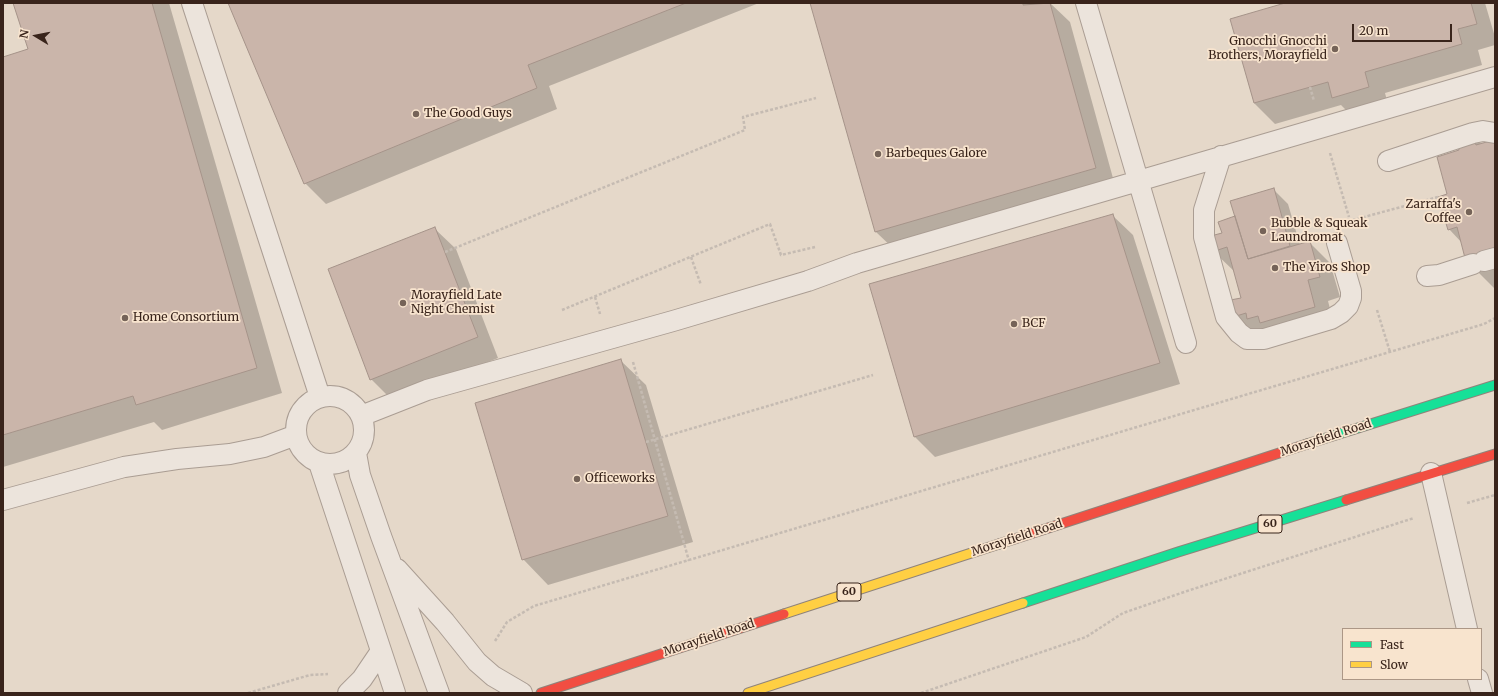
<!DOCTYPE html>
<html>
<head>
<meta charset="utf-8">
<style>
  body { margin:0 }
  #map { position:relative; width:1498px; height:696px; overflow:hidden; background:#e5d8c9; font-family:Merriweather,serif }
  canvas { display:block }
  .frame { position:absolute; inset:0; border:4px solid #39241b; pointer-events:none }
  .legend { position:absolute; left:1342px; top:628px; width:140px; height:52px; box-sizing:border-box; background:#f8e4ce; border:1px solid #ac9786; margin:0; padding:5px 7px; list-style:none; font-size:12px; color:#39241b }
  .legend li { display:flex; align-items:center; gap:8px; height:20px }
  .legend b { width:20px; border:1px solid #ac9786 }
  .north { position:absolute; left:16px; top:16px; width:40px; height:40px; -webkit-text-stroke:3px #f8e4ce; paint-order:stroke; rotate:280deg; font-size:11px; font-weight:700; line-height:16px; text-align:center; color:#39241b }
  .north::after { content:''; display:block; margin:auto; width:14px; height:18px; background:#39241b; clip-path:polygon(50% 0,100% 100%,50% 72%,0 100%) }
  .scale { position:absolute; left:1352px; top:24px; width:100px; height:18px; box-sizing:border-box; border:2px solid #39241b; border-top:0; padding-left:5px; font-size:12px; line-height:14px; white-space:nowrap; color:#39241b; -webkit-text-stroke:3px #f8e4ce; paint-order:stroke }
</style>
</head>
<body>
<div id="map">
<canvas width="1498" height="696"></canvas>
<div class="frame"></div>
<ul class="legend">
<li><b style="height:5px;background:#16e098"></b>Fast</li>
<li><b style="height:5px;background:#ffcf43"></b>Slow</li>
</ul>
<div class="north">N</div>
<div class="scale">20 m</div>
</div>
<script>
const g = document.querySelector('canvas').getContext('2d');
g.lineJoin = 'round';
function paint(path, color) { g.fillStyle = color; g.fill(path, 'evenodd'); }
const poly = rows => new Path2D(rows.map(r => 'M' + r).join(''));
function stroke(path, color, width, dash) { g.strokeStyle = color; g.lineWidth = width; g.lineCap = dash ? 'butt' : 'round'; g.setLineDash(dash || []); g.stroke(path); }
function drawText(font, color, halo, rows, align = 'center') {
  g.font = font + ' Merriweather,serif'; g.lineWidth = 3.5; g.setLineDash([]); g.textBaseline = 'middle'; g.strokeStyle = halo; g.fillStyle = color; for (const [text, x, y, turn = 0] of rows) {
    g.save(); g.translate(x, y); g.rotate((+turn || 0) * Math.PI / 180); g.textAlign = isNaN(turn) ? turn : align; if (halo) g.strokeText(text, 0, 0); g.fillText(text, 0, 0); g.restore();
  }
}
paint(poly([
  [14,3,169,3,282,393,162,430,154,422,3,467,3,58,30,50],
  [229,3,759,3,549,86,557,109,326,204,305,183],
  [811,3,1050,3,1070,22,1116,189,897,252,876,232],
  [1289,3,1485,3,1495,37,1495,45,1478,50,1482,65,1385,93,1389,108,1354,118,1341,105,1275,124,1254,103,1231,20],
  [1472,136,1481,144,1495,144,1495,289,1475,269,1462,243,1449,229,1449,195,1460,151],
  [1273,189,1288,204,1300,245,1309,242,1330,263,1340,297,1328,301,1335,328,1252,338,1231,317,1242,298,1235,272,1213,251,1234,218],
  [1112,215,1133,235,1180,384,935,457,914,436],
  [435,229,456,249,498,358,392,400,371,379],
  [620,360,646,385,693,542,548,585,523,559]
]), '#0003');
const building = poly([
  [13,3,152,3,257,368,136,405,133,396,3,435,3,57,28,49,13,3],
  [228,3,686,3,528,65,537,88,304,184,228,3],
  [810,3,1023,3,1023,5,1050,3,1096,168,875,232,810,3],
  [1285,3,1471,3,1477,24,1458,29,1462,44,1365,72,1369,87,1332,98,1328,82,1254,103,1230,19,1285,3],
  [1472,134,1476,145,1490,141,1495,143,1495,249,1485,266,1465,258,1457,227,1448,230,1438,197,1447,194,1437,157,1459,150,1456,141,1472,134],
  [1274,188,1290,246,1248,259,1230,201,1274,188],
  [1113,214,1160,363,914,437,869,284,1113,214],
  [1235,216,1248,259,1310,241,1320,277,1308,280,1315,307,1260,323,1258,316,1247,319,1246,313,1230,318,1225,301,1241,298,1227,247,1212,252,1207,237,1222,233,1218,222,1235,216],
  [435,227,478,337,370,380,328,269,435,227],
  [621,359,668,516,522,560,475,403,621,359]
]);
paint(building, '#cab5aa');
stroke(building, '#a59389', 1);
const lane = poly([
  [192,3,320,397],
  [1086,3,1186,343],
  [1221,156,1204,210,1204,237,1226,317,1239,333,1247,339,1264,339,1331,319,1341,313,1348,306,1351,298,1351,291,1337,243],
  [1388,161,1473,133,1483,131,1495,133],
  [1484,261,1495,258],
  [1427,276,1439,275,1473,264],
  '296 430a34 34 0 1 1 68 0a34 34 0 1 1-68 0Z',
  [361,416,427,390,673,321,808,281,857,263,1495,77],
  [356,453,360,475,381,536,439,693],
  [319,463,395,693],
  [1431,473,1467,629],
  [3,500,124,467,177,459,230,454,264,447,296,435],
  [397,569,445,622,477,662,493,676,522,693],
  [1478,679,1482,693],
  [348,693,362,679,381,651]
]);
const fast = poly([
  [1307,444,1495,385],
  [1023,603,1178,552,1346,500]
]);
const slow = poly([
  [784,614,999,544],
  [748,693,1023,603]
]);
const jam = poly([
  [1346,500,1495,454],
  [999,544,1307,444],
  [541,693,784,614]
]);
stroke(lane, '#aa9d93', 22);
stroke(fast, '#8f837a', 11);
stroke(slow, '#8f837a', 11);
stroke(jam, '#8f837a', 11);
stroke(poly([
  [1310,87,1314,101],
  [1330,153,1349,217],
  [1353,220,1438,197],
  [445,252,745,130,743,117,816,98],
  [691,257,701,285],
  [595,297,600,314],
  [562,310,770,224,781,255,815,247],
  [1377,310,1390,352],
  [633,362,689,561],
  [646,442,873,375],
  [1467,503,1495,495],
  [495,641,507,622,534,606,1484,324,1495,318],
  [248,693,310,675,328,674],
  [921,693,1086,637,1123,613,1187,591,1414,518]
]), '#c5bbb2', 2.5, [3, 2]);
stroke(lane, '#ece4dc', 20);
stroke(fast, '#16e098', 9);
stroke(slow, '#ffcf43', 9);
stroke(jam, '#f24e42', 9);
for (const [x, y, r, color] of [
  [1335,49,4,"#756358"],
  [416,114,4,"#756358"],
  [878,154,4,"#756358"],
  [1469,212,4,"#756358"],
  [1263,231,4,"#756358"],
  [1275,268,4,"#756358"],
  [403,303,4,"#756358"],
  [125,318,4,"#756358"],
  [1014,324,4,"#756358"],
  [577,479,4,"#756358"]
]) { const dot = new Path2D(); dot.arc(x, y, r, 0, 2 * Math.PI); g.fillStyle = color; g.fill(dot); stroke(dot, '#f8e4ce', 1.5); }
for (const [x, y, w] of [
  [1270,524,24],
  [849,592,24]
]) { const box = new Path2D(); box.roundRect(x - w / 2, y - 9, w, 18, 3); g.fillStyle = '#f8e4ce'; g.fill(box); stroke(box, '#39241b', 1); }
drawText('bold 11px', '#39241b', null, [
  ["60",1270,524],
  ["60",849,592]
]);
drawText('12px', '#39241b', '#f8e4ce', [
  ["Gnocchi Gnocchi",1327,42,"right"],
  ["Brothers, Morayfield",1327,56,"right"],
  ["The Good Guys",424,114],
  ["Barbeques Galore",886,154],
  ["Zarraffa's",1461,205,"right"],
  ["Coffee",1461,219,"right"],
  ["Bubble & Squeak",1271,224],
  ["Laundromat",1271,238],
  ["The Yiros Shop",1283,268],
  ["Morayfield Late",411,296],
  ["Night Chemist",411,310],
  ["Home Consortium",133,318],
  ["BCF",1022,324],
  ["Officeworks",585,479]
], 'left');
drawText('12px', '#39241b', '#f8e4ce', [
  ["Morayfield Road",1326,438,-18],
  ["Morayfield Road",1017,538,-18],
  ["Morayfield Road",709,638,-18]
]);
</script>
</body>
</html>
